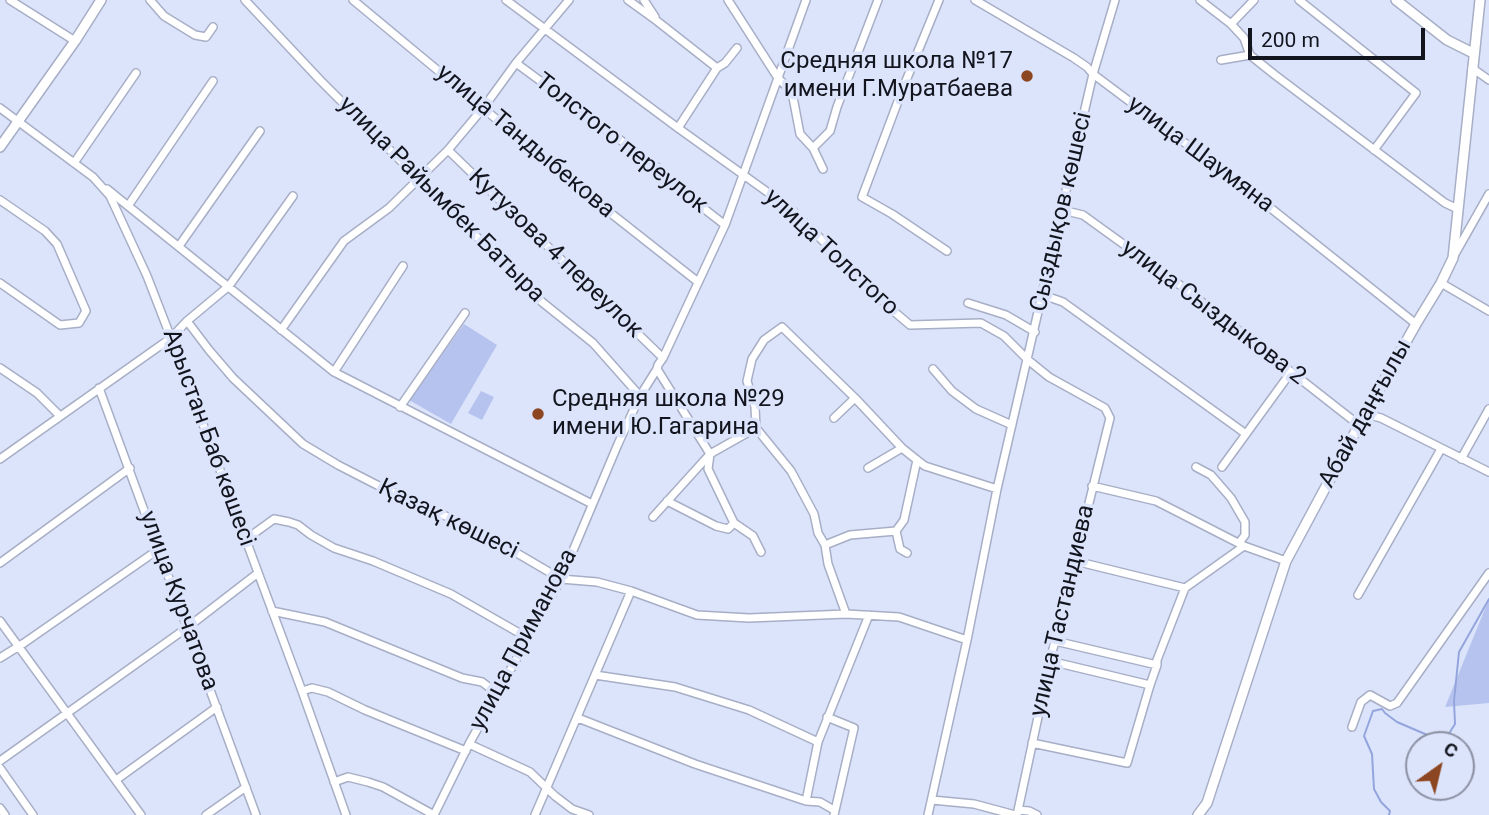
<!DOCTYPE html>
<html>
<head>
<meta charset="utf-8">
<style>
  body { margin:0 }
  #map { position:relative; width:1489px; height:815px; overflow:hidden; background:#dce4fc; font-family:Roboto,sans-serif }
  canvas { display:block }
  .north { position:absolute; left:1405px; top:731px; width:70px; height:70px; box-sizing:border-box; background:#dce4fc; border:2px solid #8c91a3; border-radius:50%; rotate:34deg; font-size:19px; font-weight:700; line-height:28px; text-align:center; color:#13151e }
  .north::after { content:''; display:block; margin:auto; width:24px; height:32px; background:#8d4622; clip-path:polygon(50% 0,100% 100%,50% 72%,0 100%) }
  .scale { position:absolute; left:1248px; top:28px; width:177px; height:32px; box-sizing:border-box; border:4px solid #13151e; border-top:0; padding-left:9px; font-size:21px; line-height:24px; white-space:nowrap; color:#13151e; -webkit-text-stroke:5px #dce4fc; paint-order:stroke }
</style>
</head>
<body>
<div id="map">
<canvas width="1489" height="815"></canvas>
<div class="north">С</div>
<div class="scale">200 m</div>
</div>
<script>
const g = document.querySelector('canvas').getContext('2d');
g.lineJoin = 'round';
function paint(path, color) { g.fillStyle = color; g.fill(path, 'evenodd'); }
const poly = rows => new Path2D(rows.map(r => 'M' + r).join(''));
function stroke(path, color, width, dash) { g.strokeStyle = color; g.lineWidth = width; g.lineCap = dash ? 'butt' : 'round'; g.setLineDash(dash || []); g.stroke(path); }
function drawText(font, color, halo, rows, align = 'center') {
  g.font = font + ' Roboto,sans-serif'; g.lineWidth = 7; g.setLineDash([]); g.textBaseline = 'middle'; g.strokeStyle = halo; g.fillStyle = color; for (const [text, x, y, turn = 0] of rows) {
    g.save(); g.translate(x, y); g.rotate((+turn || 0) * Math.PI / 180); g.textAlign = isNaN(turn) ? turn : align; if (halo) g.strokeText(text, 0, 0); g.fillText(text, 0, 0); g.restore();
  }
}
paint(poly([
  [464,324,497,345,451,424,409,400],
  [481,391,494,397,482,420,468,413],
  [1489,599,1489,703,1445,707]
]), '#b6c3ee');
stroke(poly([
  [1389,815,1390,811,1381,802,1374,789,1372,754,1364,736,1373,711,1382,709,1385,713,1397,722,1432,737,1448,735,1455,724,1454,701,1459,652,1489,599]
]), '#94a5dd', 2);
const minor = poly([
  [10,0,75,41],
  [150,0,164,16,195,35,206,37,213,27],
  [245,0,320,80,542,302,593,343,640,396],
  [353,0,589,196,698,282],
  [506,0,678,128,791,209,891,309,910,325,981,323,1004,336,1028,360,1049,377,1105,408,1110,418,1050,661,1017,815],
  [628,0,657,21,717,68,678,128],
  [644,0,655,17],
  [728,0,778,78,792,92,800,134,813,148,823,169],
  [939,0,903,88,862,197,892,214,947,251],
  [975,0,1074,58,1087,67,1093,74,1253,194,1416,324],
  [1200,0,1231,24,1244,38,1250,55,1275,75,1445,203,1458,209],
  [1299,0,1416,93,1374,150],
  [1231,24,1254,0],
  [1221,60,1250,55],
  [516,63,661,170,698,204,725,225],
  [717,68,725,63,737,48],
  [1472,68,1489,80],
  [0,108,93,177,110,196,147,276,171,338,302,691,346,815],
  [813,148,830,131,837,107,878,0],
  [448,150,663,358],
  [74,163,136,73],
  [107,189,334,372,592,504],
  [0,200,45,231,57,244,86,311,79,323,60,325,0,283],
  [128,206,213,81],
  [1062,210,1083,215,1184,288,1359,425],
  [179,246,260,131],
  [1455,254,1489,194],
  [1441,283,1489,311],
  [1043,295,1063,302,1246,434],
  [968,303,1006,315,1035,332],
  [187,321,209,350,233,378,303,444,338,465,377,485,481,532,561,579,597,582,631,591,697,615,749,618,846,614,899,617,967,640],
  [281,330,344,241,389,208,448,150,484,107,516,63,569,0],
  [0,368,37,393,60,416],
  [657,369,710,454,708,469,734,523,753,536,761,552],
  [933,369,952,391,976,409,1012,425],
  [334,372,403,266],
  [99,388,256,815],
  [400,407,465,313],
  [1366,414,1381,418,1489,472],
  [834,418,855,398],
  [0,459,171,338,187,321,229,286,293,196],
  [1461,459,1489,409],
  [1196,467,1211,475,1231,498,1245,522,1245,535,1239,543],
  [1222,467,1291,372],
  [868,468,902,448],
  [1092,486,1156,501,1244,546,1286,561],
  [667,501,716,526,728,529,734,523],
  [653,517,710,454,756,428],
  [245,540,274,519,289,522,298,525,311,535,334,548,373,561,451,594,528,638],
  [825,545,850,535,896,531],
  [907,553,900,549,896,531,904,520,917,460],
  [1075,561,1185,588],
  [0,563,130,468],
  [1358,595,1441,449],
  [272,611,325,622,462,678,482,682,498,694],
  [846,614,828,564,825,545,818,533,814,514,791,471,756,428,755,407,747,381,752,359,764,340,782,327,855,398,902,448,917,460,925,466,997,489],
  [0,621,141,815],
  [1055,641,1157,665],
  [0,658,24,643,159,549],
  [1050,661,1150,685],
  [595,675,675,687,749,710,818,742],
  [302,691,312,688,328,692,365,710,466,751],
  [827,717,854,728,834,815],
  [578,718,695,764,806,801,820,802,834,810],
  [1352,727,1361,702,1370,695,1390,706,1397,703,1489,573],
  [1032,743,1127,763,1150,685,1157,665,1157,660,1185,588,1244,546],
  [469,744,530,772,555,796,572,809,589,815],
  [0,761,188,627,258,573],
  [0,768,33,815],
  [116,780,217,707],
  [334,782,348,777,368,782,383,787,434,815],
  [932,800,974,804,1015,815],
  [806,801,818,742,869,615],
  [0,808,5,815],
  [1018,810,1029,811,1037,815],
  [206,815,246,787],
  [434,815,469,744,561,579,618,444,640,396,657,369,658,365,663,358,725,225,806,0],
  [535,815,631,591],
  [928,815,967,640,997,489,1093,74,1115,0]
]);
const tertiary = poly([
  [1396,0,1447,40,1473,53],
  [0,147,75,41,101,0],
  [1198,815,1207,803,1286,561,1359,425,1416,324,1441,283,1453,258,1480,0]
]);
stroke(minor, '#a7aec5', 10);
stroke(tertiary, '#a7aec5', 12);
stroke(minor, '#fff', 7);
stroke(tertiary, '#fff', 9);
for (const [x, y, r, color] of [
  [1027,76,7,"#8d4622"],
  [538,414,7,"#8d4622"]
]) { const dot = new Path2D(); dot.arc(x, y, r, 0, 2 * Math.PI); g.fillStyle = color; g.fill(dot); stroke(dot, '#dce4fc', 2.5); }
drawText('24px', '#13151e', '#dce4fc', [
  ["Средняя школа №17",1013,62],
  ["имени Г.Муратбаева",1013,90],
  ["Средняя школа №29",552,400,"left"],
  ["имени Ю.Гагарина",552,428,"left"]
], 'right');
drawText('24px', '#13151e', '#dce4fc', [
  ["улица Тандыбекова",525,142,40],
  ["Толстого переулок",621,144,38],
  ["улица Шаумяна",1200,155,37],
  ["улица Райымбек Батыра",441,200,45],
  ["Сыздықов көшесі",1062,212,-77],
  ["улица Толстого",831,253,43],
  ["Кутузова 4 переулок",555,254,44],
  ["улица Сыздыкова 2",1213,313,37],
  ["Абай даңғылы",1366,414,-61],
  ["Арыстан Баб көшесі",208,438,70],
  ["Қазақ көшесі",448,520,26],
  ["улица Курчатова",178,601,70],
  ["улица Тастандиева",1063,611,-77],
  ["улица Приманова",524,640,-62]
]);
</script>
</body>
</html>
